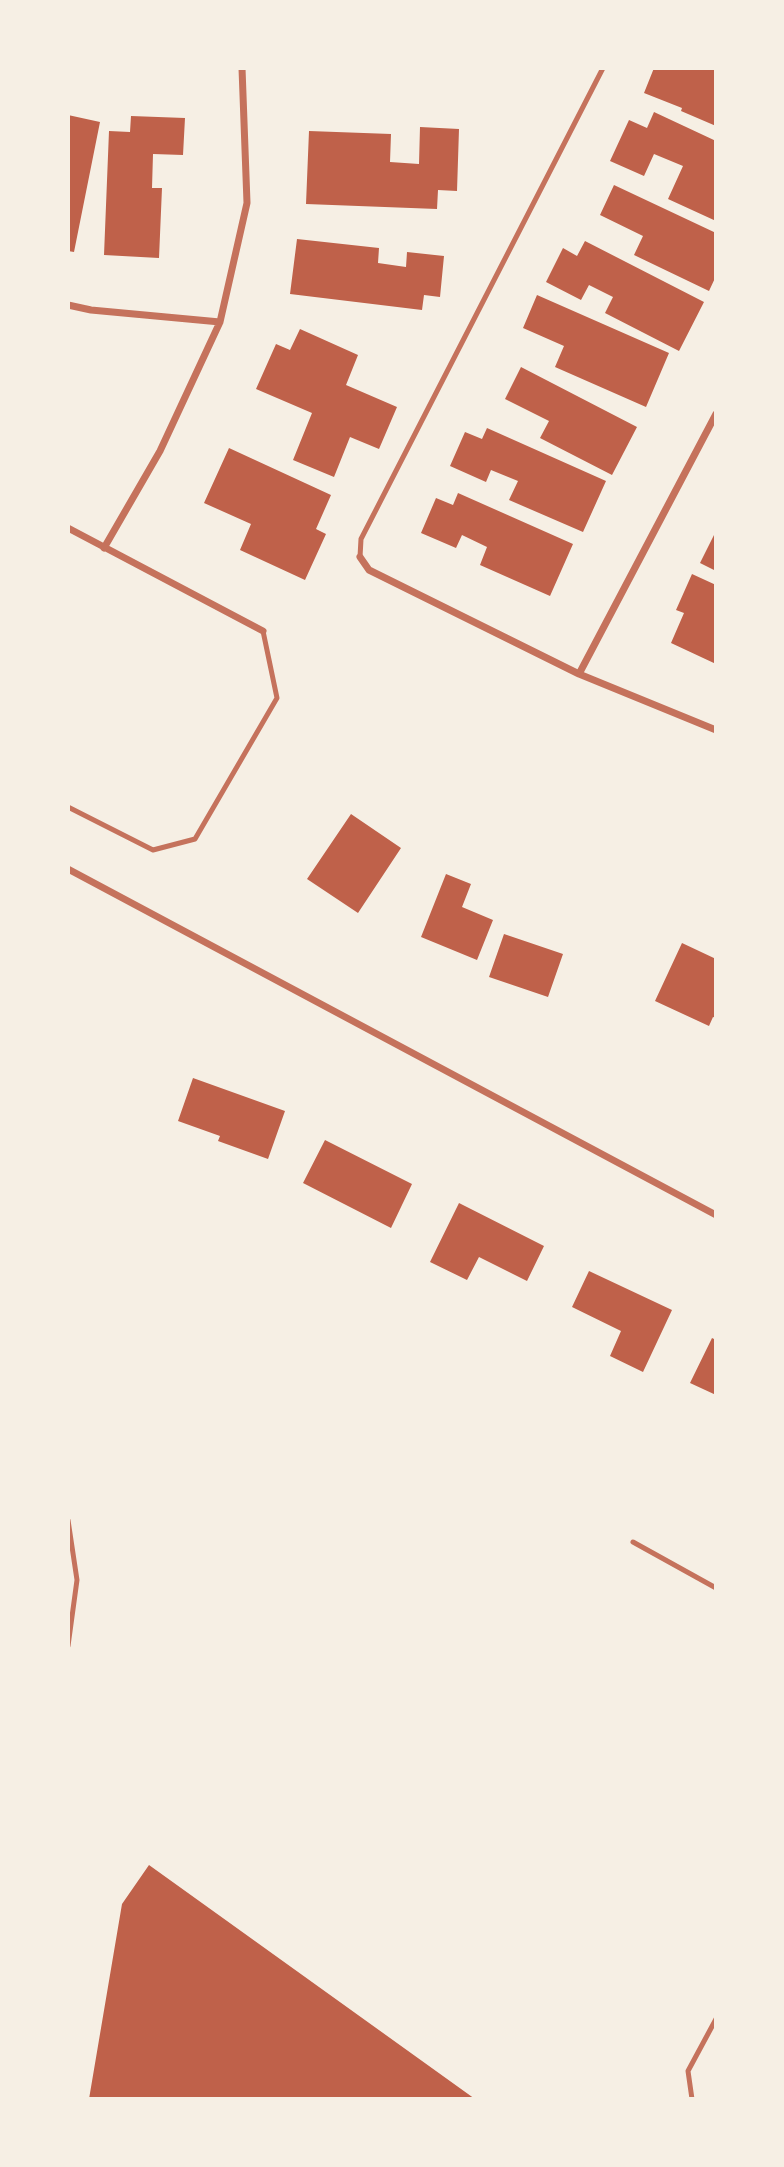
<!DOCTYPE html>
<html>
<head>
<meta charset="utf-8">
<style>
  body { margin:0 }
  #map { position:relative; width:784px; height:2167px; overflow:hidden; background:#f6efe4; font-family:"Archivo Narrow",sans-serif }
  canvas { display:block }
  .frame { position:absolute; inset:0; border:70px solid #f6efe4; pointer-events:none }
</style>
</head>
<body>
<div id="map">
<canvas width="784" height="2167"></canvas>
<div class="frame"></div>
</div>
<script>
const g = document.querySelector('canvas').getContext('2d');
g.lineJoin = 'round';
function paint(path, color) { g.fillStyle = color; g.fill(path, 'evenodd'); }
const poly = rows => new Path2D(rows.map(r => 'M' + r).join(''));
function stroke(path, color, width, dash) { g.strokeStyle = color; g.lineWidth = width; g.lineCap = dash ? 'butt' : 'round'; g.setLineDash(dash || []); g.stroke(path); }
paint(poly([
  [654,68,716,69,716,126,681,111,682,108,644,93],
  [654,112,716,141,716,221,668,199,683,166,654,154,644,176,610,161,629,120,647,128],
  [68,115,100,122,74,252,68,251],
  [131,116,185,118,183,155,153,154,152,188,162,188,159,258,104,255,109,131,130,132],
  [420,127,459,129,457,191,438,190,437,209,306,204,309,131,391,134,390,162,419,164],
  [614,185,716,233,716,276,709,291,634,255,643,236,600,215],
  [297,239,379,248,378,263,406,267,407,252,444,256,440,297,424,295,422,310,290,294],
  [585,241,704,302,679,351,605,313,613,297,589,285,581,300,546,282,563,248,577,256],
  [537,295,669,353,646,407,555,367,564,346,523,328],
  [300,329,358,355,346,385,397,407,379,449,350,437,334,477,293,460,312,413,256,389,276,344,290,350],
  [521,367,637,427,612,475,540,438,549,421,505,399],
  [487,428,606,481,583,532,509,500,518,481,491,470,486,482,450,466,465,432,482,439],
  [229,448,331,495,316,529,326,534,305,580,240,550,251,524,204,503],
  [458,493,573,544,550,596,480,565,487,547,462,535,456,548,421,533,436,498,453,505],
  [716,531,716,571,700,563],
  [692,574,716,585,716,664,671,643,684,613,676,610],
  [351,814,401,848,358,913,307,879],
  [446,874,471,884,462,907,493,920,477,960,421,937],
  [504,934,563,954,548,997,489,977],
  [682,943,716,959,716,1018,713,1017,709,1026,655,1001],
  [193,1078,285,1111,268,1159,218,1141,220,1136,178,1121],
  [325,1140,412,1184,391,1228,303,1183],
  [459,1203,544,1246,527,1281,479,1257,467,1280,430,1262],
  [589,1271,672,1310,643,1372,610,1356,621,1331,572,1307],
  [712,1338,716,1340,716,1395,690,1383],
  [149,1865,475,2099,89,2099,122,1904]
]), '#bf614a');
stroke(poly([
  [360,557,361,539,603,68],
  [68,807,153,850,195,839,277,698,263,631],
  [68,1520,77,1580,68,1646],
  [633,1542,716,1588],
  [692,2099,688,2071,716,2019]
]), '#c5725c', 5);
stroke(poly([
  [68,305,91,310,220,322],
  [68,528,263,631],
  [104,548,160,451,220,322,247,203,242,68],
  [360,557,369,570,579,674,716,730],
  [579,674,716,414],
  [68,869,716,1215]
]), '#c5725c', 7);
</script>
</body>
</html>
